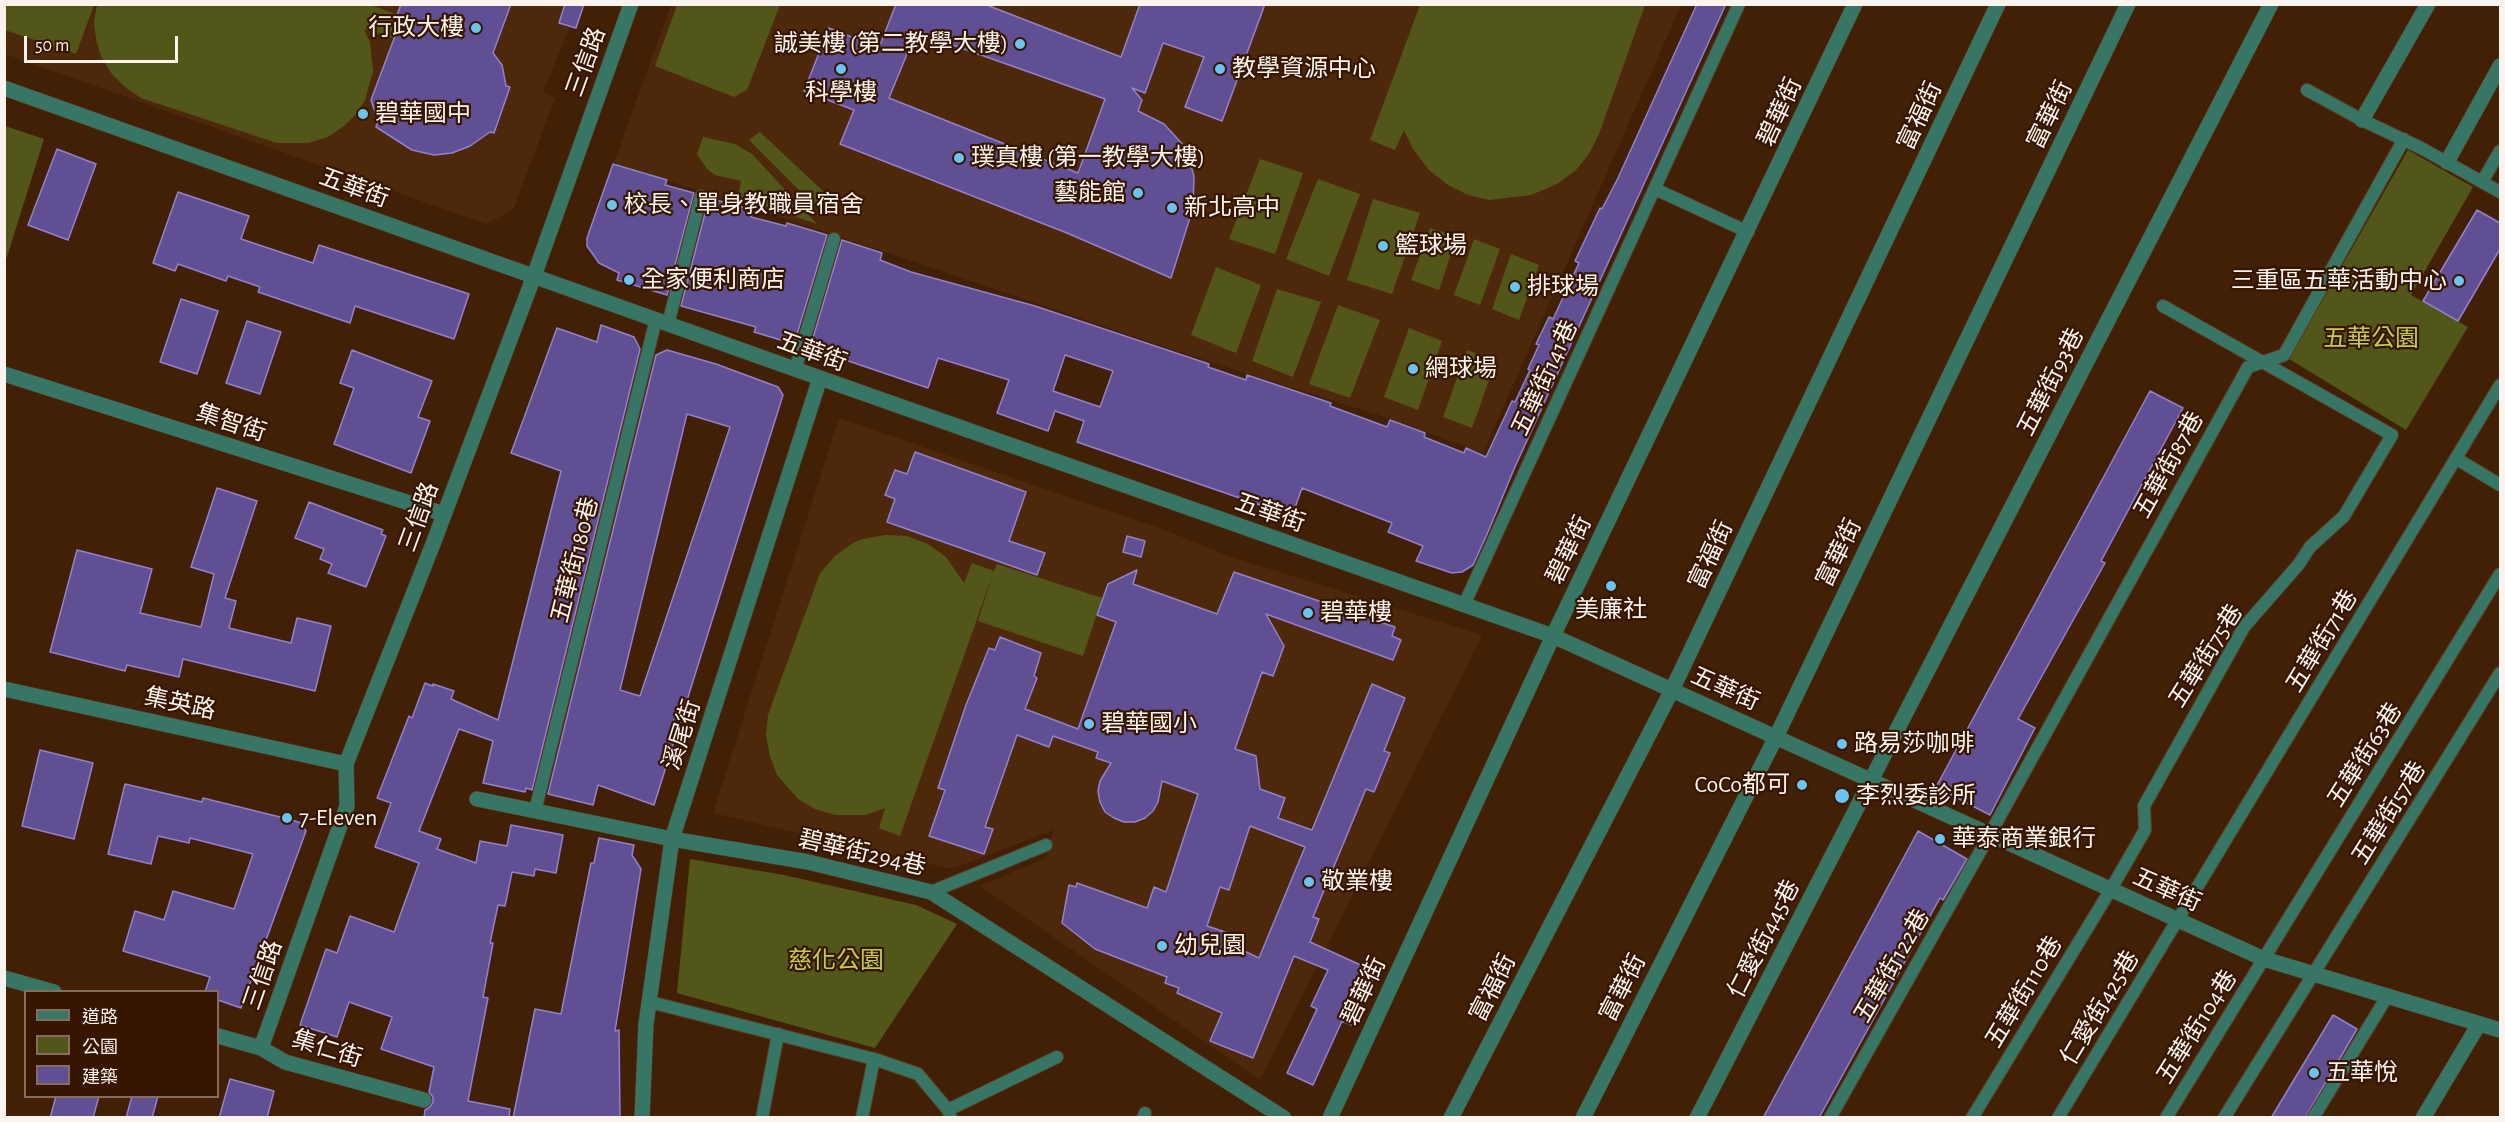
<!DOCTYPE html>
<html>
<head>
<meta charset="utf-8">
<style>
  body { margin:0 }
  #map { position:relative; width:2505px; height:1122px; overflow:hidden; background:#412006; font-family:"Alegreya Sans","Noto Sans TC",sans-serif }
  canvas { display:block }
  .frame { position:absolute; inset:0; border:6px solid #faf3ee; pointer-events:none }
  .legend { position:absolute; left:24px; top:990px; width:195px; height:108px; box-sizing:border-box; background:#361600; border:2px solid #846e5f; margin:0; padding:8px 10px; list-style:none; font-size:18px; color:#faf3ee }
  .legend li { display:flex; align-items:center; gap:12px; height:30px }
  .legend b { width:30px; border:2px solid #846e5f }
  .scale { position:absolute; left:24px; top:36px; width:154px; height:27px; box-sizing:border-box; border:3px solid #faf3ee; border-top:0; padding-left:8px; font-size:18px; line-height:21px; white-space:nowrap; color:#faf3ee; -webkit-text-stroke:4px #361600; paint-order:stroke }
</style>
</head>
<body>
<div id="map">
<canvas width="2505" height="1122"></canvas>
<div class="frame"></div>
<ul class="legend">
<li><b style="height:8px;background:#377665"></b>道路</li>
<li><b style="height:16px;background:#525719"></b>公園</li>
<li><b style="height:16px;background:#604f92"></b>建築</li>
</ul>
<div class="scale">50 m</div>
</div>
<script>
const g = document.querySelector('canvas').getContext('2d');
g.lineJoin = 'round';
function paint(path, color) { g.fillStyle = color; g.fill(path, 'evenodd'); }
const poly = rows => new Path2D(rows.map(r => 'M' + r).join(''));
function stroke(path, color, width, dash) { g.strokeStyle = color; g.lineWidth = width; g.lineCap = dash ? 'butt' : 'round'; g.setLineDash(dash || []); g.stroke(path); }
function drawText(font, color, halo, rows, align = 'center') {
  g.font = font + ' "Alegreya Sans","Noto Sans TC",sans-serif'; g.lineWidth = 4.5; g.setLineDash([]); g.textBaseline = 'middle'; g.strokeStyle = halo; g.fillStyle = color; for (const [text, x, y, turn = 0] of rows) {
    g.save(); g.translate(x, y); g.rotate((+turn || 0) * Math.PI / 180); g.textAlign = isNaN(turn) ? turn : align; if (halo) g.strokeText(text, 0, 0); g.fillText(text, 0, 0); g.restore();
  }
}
paint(poly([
  [5,5,584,5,576,28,570,27,543,92,555,99,513,210,486,224,5,54],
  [671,5,1681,5,1483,453,1388,418,1167,348,892,254,614,163],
  [839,418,1170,532,1231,557,1482,635,1260,1080,980,886,1046,858,1054,830,951,869,713,813]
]), '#4e280b');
paint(poly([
  [5,4,93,4,94,5,76,54,5,30],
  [368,4,401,16,392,38,364,29,370,43,373,71,365,100,356,114,344,126,328,137,308,143,277,143,141,98,125,87,111,73,101,56,96,39,94,22,97,5],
  [677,5,780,5,747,90,734,97,655,66],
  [1420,5,1645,5,1599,134,1589,154,1576,170,1557,184,1531,195,1489,200,1468,195,1448,185,1429,170,1413,149,1404,130,1395,150,1370,140],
  [5,126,44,139,5,263,4,126],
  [760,132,824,192,814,205,749,140],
  [703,137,735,144,752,154,817,224,738,197,741,181,715,175,707,169,697,154],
  [2408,150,2473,187,2411,295,2468,327,2406,430,2289,359],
  [1260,159,1303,173,1275,254,1229,239],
  [1318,179,1360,194,1329,276,1286,259],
  [1373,199,1420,213,1392,294,1347,280],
  [1430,228,1457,236,1439,290,1411,280],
  [1474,239,1500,249,1480,305,1454,295],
  [1511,254,1539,265,1519,320,1492,309],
  [1216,267,1261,285,1236,353,1191,335],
  [1277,289,1321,302,1293,377,1252,361],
  [1338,305,1380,320,1350,398,1309,384],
  [1409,328,1442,341,1418,410,1384,397],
  [1467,350,1496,361,1472,428,1443,417],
  [885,535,907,536,928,544,946,557,964,583,972,563,994,571,997,564,1102,598,1083,656,978,621,994,571,900,836,879,828,885,808,866,815,835,815,815,809,798,799,777,775,770,756,766,736,768,715,820,573,835,556,853,543,863,539],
  [690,859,784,875,916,905,957,924,875,1048,677,993]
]), '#525719');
const building = poly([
  [401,4,511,4,493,53,502,65,506,86,510,87,494,133,490,132,470,146,452,153,434,155,412,150,376,127,378,121,371,100,401,20,396,18,401,4],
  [565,4,584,4,576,28,559,23,565,4],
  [896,4,984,4,1121,57,1140,4,1265,4,1222,121,1185,107,1204,57,1163,43,1145,93,1132,88,1142,100,1138,111,1164,124,1186,148,1194,176,1193,208,1171,278,1067,233,840,144,854,110,804,91,829,28,879,48,896,4],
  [916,32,1105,99,1078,173,889,98,916,32],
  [1697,4,1726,4,1514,469,1488,532,1473,565,1462,572,1452,573,1416,561,1423,546,1388,532,1392,523,1302,488,1292,516,1077,442,1084,421,1055,411,1048,431,997,413,1009,380,938,358,928,388,810,348,842,240,882,253,880,260,911,272,1035,306,1209,364,1208,367,1246,380,1247,375,1331,403,1330,406,1387,427,1390,420,1425,433,1424,437,1464,453,1466,448,1486,457,1512,401,1515,402,1530,370,1528,369,1539,345,1536,344,1549,317,1553,319,1579,263,1575,261,1600,208,1602,209,1618,178,1697,4],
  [1065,355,1113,371,1100,407,1053,391,1065,355],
  [57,149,96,164,68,240,28,225,57,149],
  [613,164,667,180,665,185,694,193,667,295,617,280,619,273,599,263,587,246,587,238,613,164],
  [178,192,249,216,241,239,313,263,319,245,469,294,454,339,355,306,350,323,258,292,260,287,228,276,226,281,178,264,175,271,153,263,178,192],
  [709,198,753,210,751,217,786,226,787,223,827,235,794,344,754,332,756,327,681,306,709,198],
  [2477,210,2500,223,2500,249,2458,321,2423,301,2477,210],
  [181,299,218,311,197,374,160,362,181,299],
  [247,321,281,332,260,394,226,383,247,321],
  [601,325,634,337,640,349,532,790,526,788,525,792,483,783,493,741,459,729,419,831,441,839,437,849,476,863,480,841,507,846,511,825,563,835,556,873,535,869,534,876,512,872,505,906,498,905,490,943,493,943,483,997,488,998,468,1101,510,1109,509,1118,424,1118,425,1110,430,1107,433,1102,433,1097,429,1092,434,1067,381,1049,392,1017,349,1002,337,1037,300,1025,326,949,337,953,350,916,394,932,419,863,375,847,391,803,377,798,409,716,412,718,425,683,433,686,433,684,454,691,451,699,498,720,561,471,511,453,557,328,597,342,601,325],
  [352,350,432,381,418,417,430,421,411,473,334,444,354,388,340,383,352,350],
  [667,350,716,364,778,387,783,395,654,805,598,785,593,805,548,794,656,355,667,350],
  [687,414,730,427,640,696,620,690,687,414],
  [2150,391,2183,408,2101,561,2105,563,2018,719,2035,728,1990,815,1936,787,2150,391],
  [915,452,1026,492,1009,541,1045,553,1037,575,887,522,895,499,885,495,895,470,907,474,915,452],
  [217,488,257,501,225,598,236,601,229,628,291,643,297,618,331,626,315,691,183,659,179,677,127,665,125,671,50,652,77,550,152,569,140,613,201,627,214,574,191,567,217,488],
  [309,502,383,530,381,534,386,536,366,587,328,573,332,564,320,559,324,549,295,538,309,502],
  [1127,536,1145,541,1141,557,1123,552,1127,536],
  [1137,570,1133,584,1217,614,1234,572,1395,627,1392,636,1401,640,1393,660,1266,614,1284,646,1273,676,1262,672,1235,749,1256,756,1260,789,1285,798,1278,818,1312,830,1372,684,1405,698,1384,751,1390,753,1374,792,1366,789,1313,917,1319,919,1310,942,1376,972,1351,1025,1342,1021,1313,1085,1287,1073,1317,1009,1311,1006,1328,970,1294,956,1253,1058,1210,1041,1222,1013,1177,993,1179,988,1165,983,1167,977,1095,949,1062,923,1069,885,1076,887,1077,883,1147,908,1154,887,1166,892,1198,794,1162,781,1158,802,1153,811,1145,818,1135,822,1124,822,1114,818,1105,812,1100,802,1098,791,1100,781,1111,763,1096,758,1098,752,1053,736,1049,747,1017,735,985,827,993,829,984,854,929,836,945,790,938,788,966,705,989,648,995,650,1000,637,1041,653,1034,676,1037,678,1025,709,1078,729,1116,622,1097,615,1108,584,1137,570],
  [1250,826,1305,847,1259,958,1225,942,1228,933,1207,926,1220,887,1229,890,1250,826],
  [40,750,93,763,74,839,22,826,40,750],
  [125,784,202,802,203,798,292,820,301,823,306,831,241,1008,218,1000,218,992,205,992,210,977,123,951,135,911,164,920,173,891,234,909,253,854,190,838,189,843,158,836,151,864,108,854,125,784],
  [1918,831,1967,859,1943,900,1940,898,1819,1118,1763,1118,1918,831],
  [599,838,634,845,632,855,641,869,615,1031,619,1030,620,1118,513,1118,535,1009,561,1014,591,863,594,863,599,838],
  [2333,1015,2357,1029,2305,1118,2271,1118,2333,1015],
  [230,1079,274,1091,267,1118,219,1118,230,1079],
  [56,1096,99,1096,93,1118,50,1118,56,1096],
  [132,1096,158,1096,152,1118,126,1118,132,1096]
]);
paint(building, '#604f92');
stroke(building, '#9382ca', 1.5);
const service = poly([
  [2307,90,2362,120,2421,148,2500,192],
  [2482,182,2500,151],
  [1655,189,1748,232],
  [668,324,701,196],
  [795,370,834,239],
  [2457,459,2500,485],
  [1464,605,1739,4],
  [535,811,656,319],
  [931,892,1046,845],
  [650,1002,874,1059,918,1074,948,1110,951,1118],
  [948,1110,1057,1057],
  [762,1118,778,1034],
  [862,1118,874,1059],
  [1143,1118,1145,1113],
  [1830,1118,1990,834,2248,367,2284,355,2404,139],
  [1972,1118,2111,889,2145,830,2144,806,2244,627,2299,564,2310,547,2344,516,2392,435,2163,306],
  [2058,1118,2500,385],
  [2166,1118,2500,574],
  [2224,1118,2500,673],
  [2313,1118,2388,995]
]);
const minor = poly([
  [2362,120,2428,4],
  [2447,162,2500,66],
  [4,374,444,514],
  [4,689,346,764],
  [477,799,672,839,808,862,931,892,1284,1118],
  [4,978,54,992],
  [218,1036,261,1048,285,1062,424,1100],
  [261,1048,347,806,346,764,433,544,534,276,631,4],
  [1330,1118,1553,636,1855,4],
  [1451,1118,1672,690,1998,4],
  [1583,1118,1776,737,2128,4],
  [1697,1118,2271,4],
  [2423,1118,2479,1024]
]);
const tertiary = poly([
  [4,88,820,378,1553,636,2264,959,2500,1030],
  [642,1118,646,1024,672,839,820,378]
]);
stroke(service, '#5b3e26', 14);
stroke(minor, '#5b3e26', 16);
stroke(tertiary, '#5b3e26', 16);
stroke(service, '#377665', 12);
stroke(minor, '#377665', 15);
stroke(tertiary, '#377665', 15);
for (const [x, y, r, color] of [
  [476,28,6,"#6bc3f2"],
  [1020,44,6,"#6bc3f2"],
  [841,69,6,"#6bc3f2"],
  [1220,69,6,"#6bc3f2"],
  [363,114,6,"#6bc3f2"],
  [959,158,6,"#6bc3f2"],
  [1138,193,6,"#6bc3f2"],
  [612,205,6,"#6bc3f2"],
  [1172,208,6,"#6bc3f2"],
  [1383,246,6,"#6bc3f2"],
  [629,280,6,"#6bc3f2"],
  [2459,281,6,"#6bc3f2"],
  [1515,287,6,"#6bc3f2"],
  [1413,369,6,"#6bc3f2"],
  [1611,586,6,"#6bc3f2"],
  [1308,613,6,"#6bc3f2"],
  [1089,724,6,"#6bc3f2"],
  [1842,744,6,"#6bc3f2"],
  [1802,785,6,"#6bc3f2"],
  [1842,796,8,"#6bc3f2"],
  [287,818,6,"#6bc3f2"],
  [1940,839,6,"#6bc3f2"],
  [1309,882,6,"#6bc3f2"],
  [1162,946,6,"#6bc3f2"],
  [2314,1073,6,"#6bc3f2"]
]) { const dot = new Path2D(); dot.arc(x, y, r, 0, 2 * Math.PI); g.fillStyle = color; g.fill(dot); stroke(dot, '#361600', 2); }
drawText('24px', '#faf3ee', '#361600', [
  ["行政大樓",464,28,"right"],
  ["誠美樓 (第二教學大樓)",1008,44,"right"],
  ["教學資源中心",1232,69],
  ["科學樓",841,93,"center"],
  ["碧華國中",375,114],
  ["璞真樓 (第一教學大樓)",971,158],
  ["藝能館",1126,193,"right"],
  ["校長、單身教職員宿舍",624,205],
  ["新北高中",1184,208],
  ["籃球場",1395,246],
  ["全家便利商店",641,280],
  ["三重區五華活動中心",2447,281,"right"],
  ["排球場",1527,287],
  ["網球場",1425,369],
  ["美廉社",1611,610,"center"],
  ["碧華樓",1320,613],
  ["碧華國小",1101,724],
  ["路易莎咖啡",1854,744],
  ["CoCo都可",1790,785,"right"],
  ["李烈委診所",1856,796],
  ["7-Eleven",299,818],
  ["華泰商業銀行",1952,839],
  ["敬業樓",1321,882],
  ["幼兒園",1174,946],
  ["五華悅",2326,1073]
], 'left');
drawText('24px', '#faf3ee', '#361600', [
  ["三信路",586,62,-70],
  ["碧華街",1780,112,-65],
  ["富華街",2050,115,-64],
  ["富福街",1920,116,-65],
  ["五華街",354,188,20],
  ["五華街",812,352,20],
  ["五華街141巷",1545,378,-65],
  ["五華街93巷",2051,382,-63],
  ["集智街",231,423,18],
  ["五華街87巷",2169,465,-61],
  ["五華街",1270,513,19],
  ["三信路",419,517,-70],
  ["碧華街",1569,550,-64],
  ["富華街",1839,553,-64],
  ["富福街",1711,555,-65],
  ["五華街180巷",575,560,-76],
  ["五華街71巷",2322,641,-59],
  ["五華街75巷",2206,656,-58],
  ["五華街",1725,689,24],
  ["集英路",180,704,12],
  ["溪尾街",682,735,-72],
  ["五華街63巷",2365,755,-58],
  ["五華街57巷",2389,813,-58],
  ["碧華街294巷",862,853,13],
  ["五華街",2167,890,24],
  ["仁愛街445巷",1764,939,-63],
  ["五華街122巷",1892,966,-60],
  ["三信路",263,975,-71],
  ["富福街",1493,988,-63],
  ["富華街",1623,988,-63],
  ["碧華街",1364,991,-65],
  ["五華街110巷",2024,992,-59],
  ["仁愛街425巷",2100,1008,-59],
  ["五華街104巷",2197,1027,-58],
  ["集仁街",327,1049,17]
]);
drawText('24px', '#c2cd4f', '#361600', [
  ["五華公園",2371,339],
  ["慈化公園",836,961]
]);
</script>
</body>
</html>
